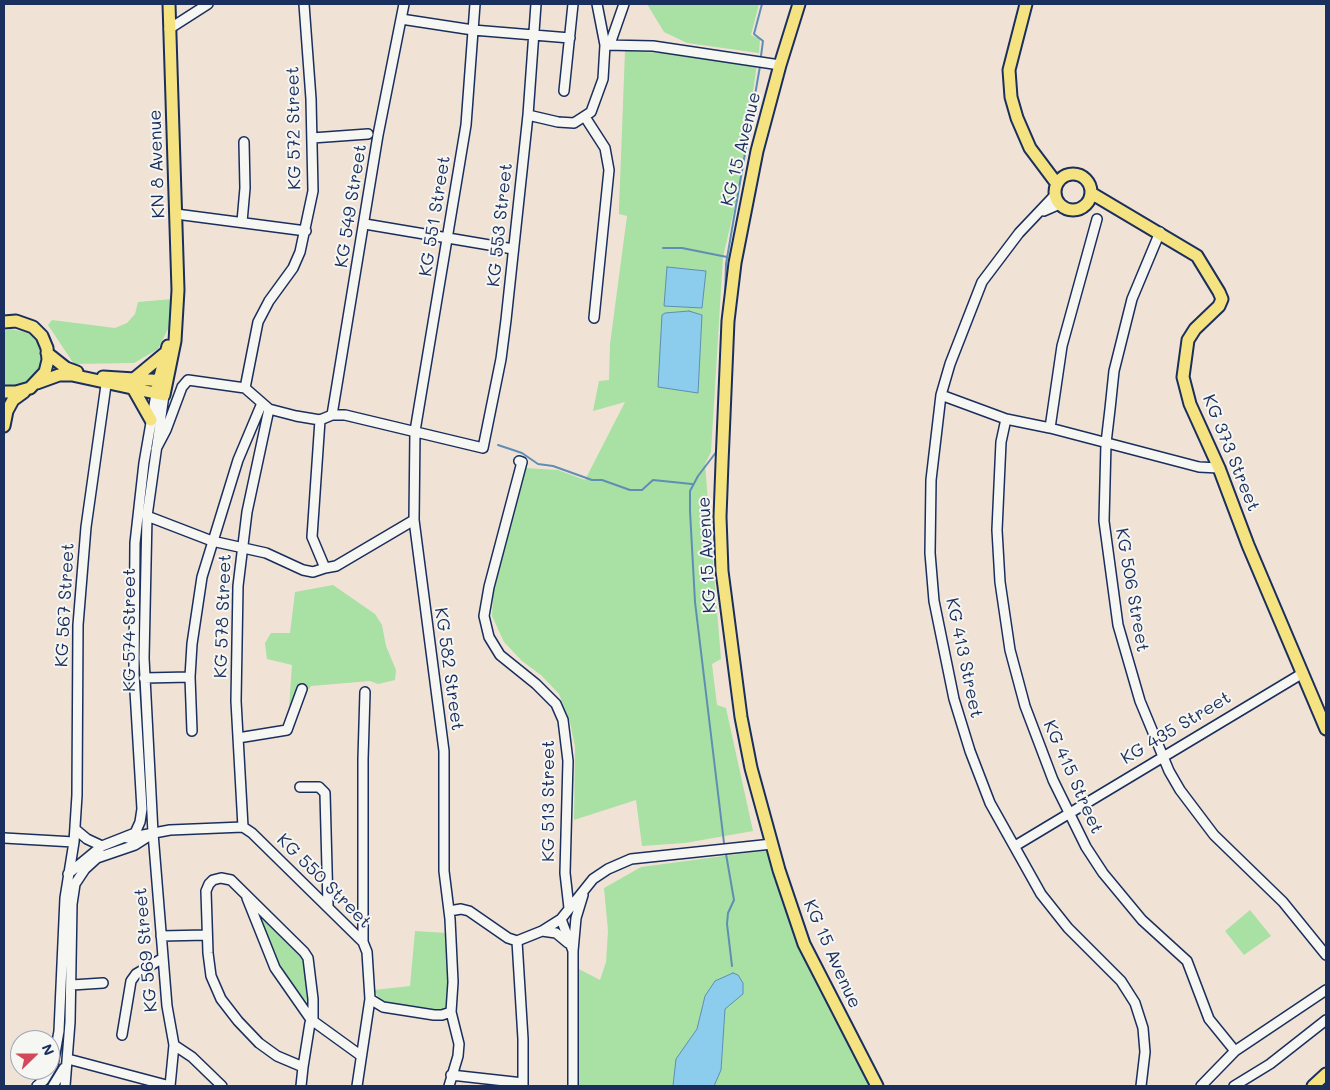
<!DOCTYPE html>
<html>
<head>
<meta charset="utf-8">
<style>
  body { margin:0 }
  #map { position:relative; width:1330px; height:1090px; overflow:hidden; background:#f0e3d6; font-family:Mali,sans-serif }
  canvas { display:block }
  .frame { position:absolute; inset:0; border:5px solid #1b2f5e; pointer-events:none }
  .north { position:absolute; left:10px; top:1030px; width:50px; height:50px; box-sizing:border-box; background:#f6f6f2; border:1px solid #9ea6b7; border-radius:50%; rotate:68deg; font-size:14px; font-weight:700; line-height:20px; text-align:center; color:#1b2f5e }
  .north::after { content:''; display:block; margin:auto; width:18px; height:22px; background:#d1495b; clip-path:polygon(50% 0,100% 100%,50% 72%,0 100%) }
</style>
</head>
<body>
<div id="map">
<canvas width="1330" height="1090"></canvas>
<div class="frame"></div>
<div class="north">N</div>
</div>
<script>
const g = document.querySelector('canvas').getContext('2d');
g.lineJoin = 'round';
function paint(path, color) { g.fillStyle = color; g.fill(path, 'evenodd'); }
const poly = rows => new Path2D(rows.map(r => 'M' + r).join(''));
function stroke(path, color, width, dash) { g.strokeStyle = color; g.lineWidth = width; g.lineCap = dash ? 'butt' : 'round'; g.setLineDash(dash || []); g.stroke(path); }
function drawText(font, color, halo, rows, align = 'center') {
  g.font = font + ' Mali,sans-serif'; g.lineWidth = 4; g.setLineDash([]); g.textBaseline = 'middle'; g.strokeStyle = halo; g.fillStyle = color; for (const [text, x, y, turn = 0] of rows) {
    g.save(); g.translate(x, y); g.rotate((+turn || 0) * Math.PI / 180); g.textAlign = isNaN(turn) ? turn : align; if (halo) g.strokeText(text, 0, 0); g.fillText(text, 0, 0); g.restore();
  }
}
paint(poly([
  [647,4,759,4,751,35,760,39,759,53,687,43,664,32],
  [625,51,663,53,757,64,739,189,723,257,711,452,705,464,721,659,712,664,717,705,726,708,753,831,685,843,642,846,636,800,574,820,575,747,570,722,559,694,541,675,522,661,504,642,492,616,494,576,526,468,558,470,585,480,625,402,593,411,599,381,609,380,610,344,627,216,619,214,619,208],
  [172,299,174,317,158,349,134,363,74,364,48,325,52,320,115,328,127,323,135,314,138,302],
  [11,329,29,333,37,340,43,358,41,368,30,383,21,387,4,385,4,331],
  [333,585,375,614,382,625,386,646,396,670,395,680,378,684,370,681,311,686,300,701,298,714,288,723,292,665,267,659,265,643,271,633,290,633,295,592],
  [769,850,790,925,834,1017,871,1086,579,1086,575,967,600,980,606,962,608,931,604,888,641,867],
  [259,909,309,959,313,1007,303,998,277,963,265,937],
  [1250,910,1271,936,1244,955,1225,931],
  [415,931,447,933,446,940,454,948,446,1017,384,1007,374,990,410,986]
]), '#a9e0a4');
const water = poly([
  [667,267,706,271,702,308,664,306,667,267],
  [689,311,702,315,698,393,658,387,662,315,665,313,689,311],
  [733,973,738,975,743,983,743,994,725,1009,721,1070,714,1086,673,1086,676,1059,697,1029,705,996,715,981,733,973]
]);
paint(water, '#8ccded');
stroke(water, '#5f8eb4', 1);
stroke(poly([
  [761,56,763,41,754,34,762,4],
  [663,248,682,248,727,257],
  [725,302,726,264,760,66],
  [498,445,522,453,538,464,553,466,592,480,602,480,630,490,642,490,653,480,692,484],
  [717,451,698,476,690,491,690,511,695,602,724,843],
  [726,854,734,900,728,913,727,924,732,966]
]), '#5f8eb4', 2);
const minor = poly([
  [401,19,473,30,570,38],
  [169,29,208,4],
  [610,44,624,4],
  [605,45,653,46,780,65],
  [564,91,573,4],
  [528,115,558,122,574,123,591,112,603,79,605,45,597,4],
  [585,117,605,148,609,170,594,318],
  [312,138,368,134],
  [1055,195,1019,233,982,282,950,364,941,395,931,480,930,553,934,601,954,699,970,751,990,803,1041,894,1068,928,1121,981,1135,1003,1143,1028,1145,1052,1141,1086],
  [1044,211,1060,204],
  [176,214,306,231],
  [242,222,245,188,244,142],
  [365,224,513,249],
  [1160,232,1132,299,1114,371,1110,409,1106,443,1104,521,1118,625,1140,701,1169,771,1180,790,1214,835,1283,902,1326,955],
  [245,388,258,322,269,301,293,268,300,252,313,191,311,99,304,4],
  [164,395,147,516,144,658,153,833,167,1006,174,1045,170,1086],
  [941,395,1006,419,1050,428,1199,467,1219,468],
  [332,415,378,135,404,4],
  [1006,419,1001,442,997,530,1000,582,1010,650,1025,706,1053,780,1086,847,1103,873,1142,920,1187,961,1209,1019,1235,1051,1201,1086],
  [320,420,312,537,325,568,336,566,414,520],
  [1050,428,1062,346,1097,219],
  [156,449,166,430,182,387,188,380,245,388,269,409,296,416,320,420,332,415,345,415,483,448,501,359,506,320,528,115,536,4],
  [519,461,522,462,489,587,484,616,489,637,500,655,536,684,556,704,563,720,568,761,565,873,569,908],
  [147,516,212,541,266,553,303,570,313,572,325,568],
  [190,677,192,731],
  [144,678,190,677,192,644,202,577,238,460,262,403],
  [238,738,287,730,302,689],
  [300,787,319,787,325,793,328,906],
  [243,827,236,701,238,586,247,512,269,409],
  [75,829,87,839,102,846,135,833,140,822,142,809,134,674,135,543,144,463,156,394],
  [4,838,74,842],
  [127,838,170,830,243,827,252,833,363,942,367,952,370,999,383,1007,434,1015,442,1015,451,1012,453,982,450,919,444,871,444,751,414,520,415,431,466,125,475,4],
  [1015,846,1303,673],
  [68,874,102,846],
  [247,898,275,968,312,1021],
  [449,911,461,909,469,911,508,938,517,941,542,931,561,919,593,879,608,869,631,859,772,844],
  [561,919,573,951],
  [542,931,556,933,568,943],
  [161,936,207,935],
  [517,941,523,1039,523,1086],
  [363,942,363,759,365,692],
  [72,985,103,983],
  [313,1021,313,999,308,958,304,952,231,880,221,878,213,880,209,884,206,891,208,953,211,976,221,999,238,1021,259,1043,277,1056,303,1067,310,1023,313,1021,360,1055],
  [122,1035,131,981,136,974,163,958],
  [174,1045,192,1057,222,1086],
  [1235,1051,1326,990],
  [68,1059,170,1086],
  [451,1075,523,1083],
  [37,1086,44,1080,53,1065,59,1031,65,898,74,842,77,795,78,625,86,527,107,378],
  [53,1086,64,1068],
  [65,1086,70,1022,72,904,75,884,85,869,97,858,135,845,149,836],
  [301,1086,303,1067],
  [357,1086,370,999],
  [449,1086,458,1056,459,1044,451,1012],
  [573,1086,573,951,576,918,583,895],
  [1234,1086,1270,1064,1326,1020]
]);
const major = poly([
  [799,4,780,65,757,151,735,263,728,321,722,463,720,517,722,571,741,717,751,768,779,870,804,944,877,1086],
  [1026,4,1009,70,1011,97,1017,118,1030,148,1057,184],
  '1055 192a18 18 0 1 1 36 0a18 18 0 1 1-36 0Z',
  [1091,193,1197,256,1219,292,1222,299,1219,306,1195,329,1188,340,1183,377,1190,404,1219,468,1248,545,1326,729],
  [4,322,16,321,33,327,42,336,47,348,48,360,45,372,30,388,16,392,4,392],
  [47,353,66,368,77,372],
  [103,377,166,381],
  [135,378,164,354],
  [37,383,59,375,72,375,164,395,175,341,178,290,169,4],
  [157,388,168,346],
  [134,390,151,420],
  [4,426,7,411,13,400,24,392],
  [1313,1086,1326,1074]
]);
stroke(minor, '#1b2f5e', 12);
stroke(major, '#1b2f5e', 15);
stroke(minor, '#f6f6f2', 9);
stroke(major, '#f5e382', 11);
drawText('18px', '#1b2f5e', '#f6f6f2', [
  ["KG 572 Street",294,128,-91],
  ["KG 15 Avenue",741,149,-76],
  ["KN 8 Avenue",157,164,-92],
  ["KG 549 Street",351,206,-81],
  ["KG 551 Street",435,216,-81],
  ["KG 553 Street",500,225,-84],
  ["KG 373 Street",1231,453,68],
  ["KG 15 Avenue",707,555,-93],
  ["KG 506 Street",1132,590,80],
  ["KG 567 Street",65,605,-87],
  ["KG 578 Street",223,616,-88],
  ["KG 574 Street",129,630,-90],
  ["KG 413 Street",964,658,78],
  ["KG 582 Street",449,669,82],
  ["KG 435 Street",1176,728,-31],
  ["KG 415 Street",1073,777,66],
  ["KG 513 Street",548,801,-90],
  ["KG 550 Street",324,881,45],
  ["KG 569 Street",146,950,-95],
  ["KG 15 Avenue",832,954,66]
]);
</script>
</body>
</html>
